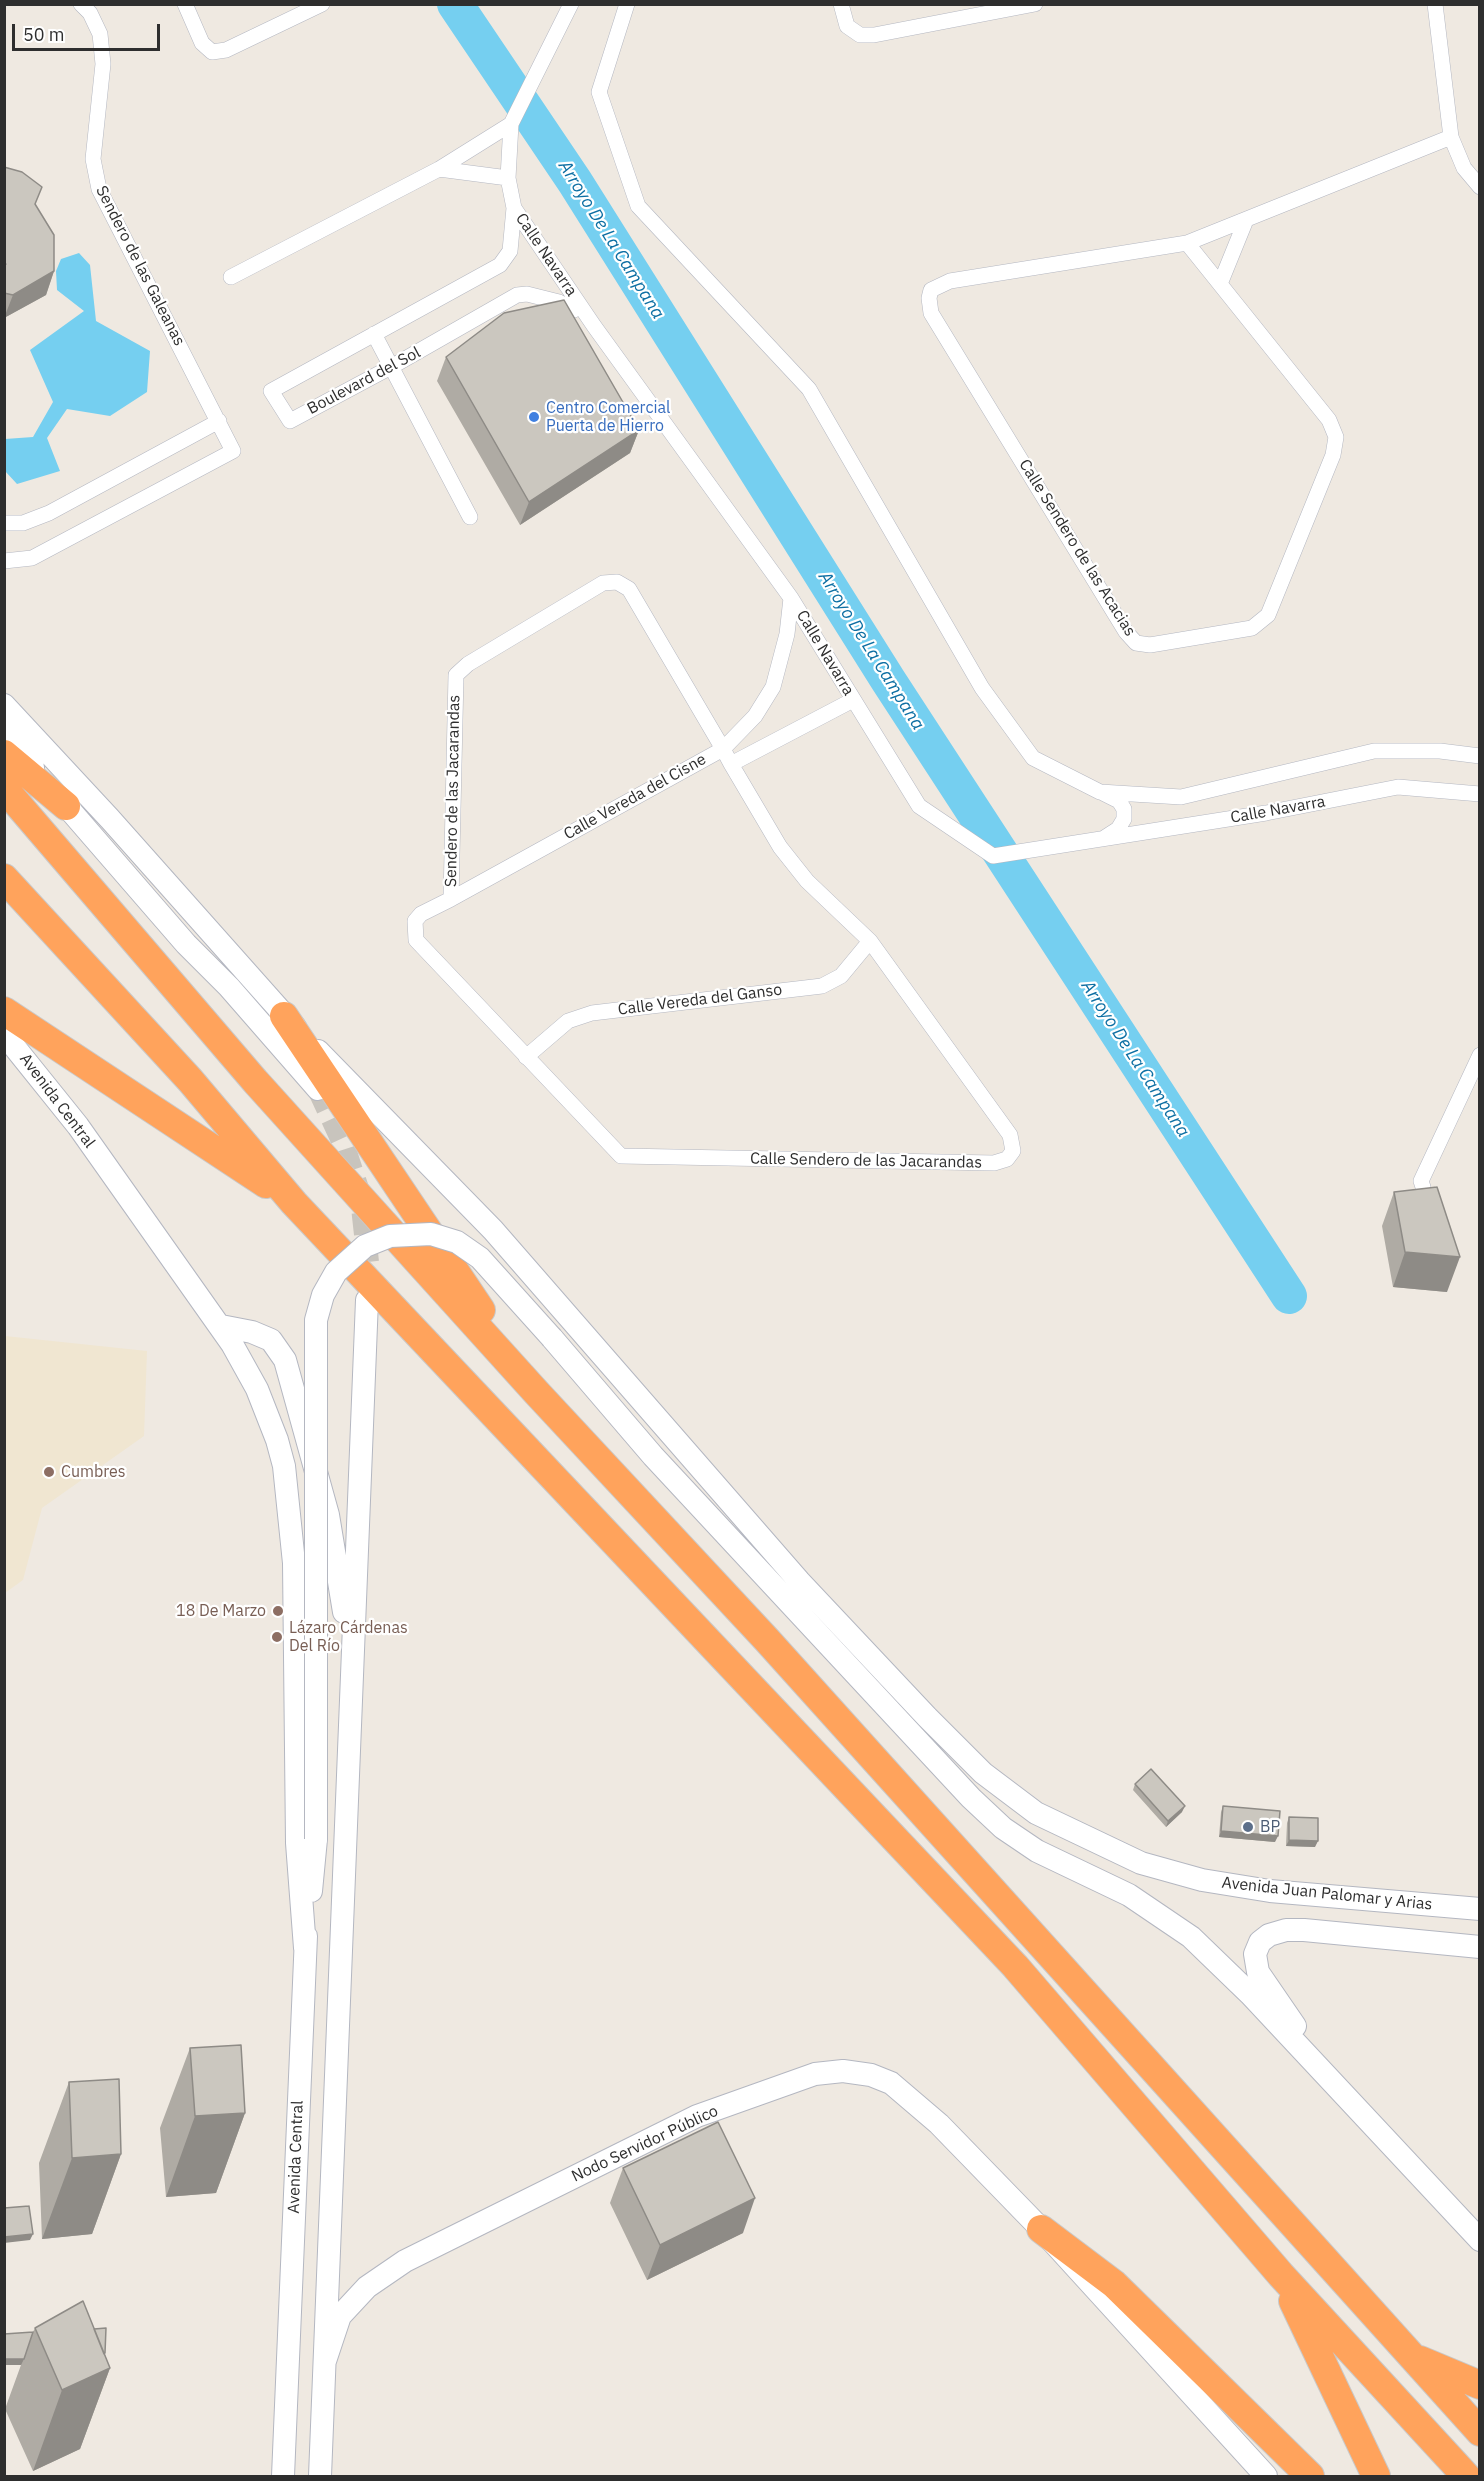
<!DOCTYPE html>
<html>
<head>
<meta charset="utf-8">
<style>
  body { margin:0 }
  #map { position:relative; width:1484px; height:2481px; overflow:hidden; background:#efe9e1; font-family:"IBM Plex Sans",sans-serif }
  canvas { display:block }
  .frame { position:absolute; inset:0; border:6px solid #2e2e2e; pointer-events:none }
  .scale { position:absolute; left:12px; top:24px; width:148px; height:27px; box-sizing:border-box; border:3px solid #2e2e2e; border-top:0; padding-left:8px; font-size:18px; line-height:21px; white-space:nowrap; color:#2e2e2e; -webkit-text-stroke:4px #fff; paint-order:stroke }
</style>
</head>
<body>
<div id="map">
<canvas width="1484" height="2481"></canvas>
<div class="frame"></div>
<div class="scale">50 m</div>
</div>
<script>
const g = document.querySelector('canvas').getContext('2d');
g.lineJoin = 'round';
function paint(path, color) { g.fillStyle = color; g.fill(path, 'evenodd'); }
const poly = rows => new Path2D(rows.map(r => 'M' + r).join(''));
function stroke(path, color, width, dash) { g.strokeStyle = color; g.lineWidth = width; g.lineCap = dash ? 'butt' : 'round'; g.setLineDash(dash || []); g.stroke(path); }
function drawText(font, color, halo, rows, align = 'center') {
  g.font = font + ' "IBM Plex Sans",sans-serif'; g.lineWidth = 4.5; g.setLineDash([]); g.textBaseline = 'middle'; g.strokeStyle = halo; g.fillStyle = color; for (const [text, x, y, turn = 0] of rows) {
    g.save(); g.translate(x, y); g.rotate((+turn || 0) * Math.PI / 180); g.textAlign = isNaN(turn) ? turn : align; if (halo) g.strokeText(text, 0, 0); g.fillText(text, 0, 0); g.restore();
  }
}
paint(poly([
  [5,1336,147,1351,144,1436,42,1508,23,1580,5,1593]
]), '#f0e6d1');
paint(poly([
  [79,253,90,265,96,321,150,351,147,392,110,416,67,409,47,438,60,471,17,484,5,471,5,439,33,437,53,402,30,350,84,311,57,290,56,271,61,259]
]), '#75cff0');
stroke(poly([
  [455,4,575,182,888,680,1289,1296]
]), '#75cff0', 36);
stroke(poly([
  [318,1089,343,1143,361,1198,368,1262]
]), '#c8c4bd', 22, [22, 11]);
const minor = poly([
  [185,4,202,43,212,52,226,50,322,4],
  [571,4,511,124,508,178,514,208,594,326,791,598,919,806,993,856,1266,813,1398,787,1480,794],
  [627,4,599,92,638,206,809,389,982,688,1033,758,1100,792,1181,797,1374,751,1440,751,1480,756],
  [841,4,847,26,860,35,874,35,1035,4],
  [1435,4,1451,137,1464,168,1480,187],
  [439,169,508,178],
  [514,208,510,251,500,265,271,391,290,421,391,367,517,295,527,294,559,302,574,310],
  [1187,243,1329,420,1336,437,1333,455,1268,615,1252,628,1150,645,1136,643,1126,632,931,313,929,298,931,290,950,281,1187,243,1451,137],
  [231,277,439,169,511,124],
  [1220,284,1246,220],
  [374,334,470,517],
  [4,523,23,523,49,513,219,421],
  [4,561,32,558,233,451,99,189,93,159,103,64,100,34,90,13,81,4],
  [731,764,853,700],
  [1103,793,1119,801,1124,809,1124,819,1118,829,1104,838],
  [451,899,456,675,468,664,603,583,617,582,629,589,723,749,731,764,780,847,807,881,870,941,1010,1135,1013,1151,1007,1159,994,1163,621,1156,416,940,415,921,421,914,451,899,723,749,755,716,773,687,787,634,791,598],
  [526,1057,568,1021,592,1013,822,986,841,976,870,941],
  [1423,1187,1421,1181,1480,1055]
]);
const secondary = poly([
  [4,705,110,819,295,1027],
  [4,733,33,767],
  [56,794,186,944,229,987,318,1089],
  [4,1034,78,1126,232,1344,257,1389,277,1440,284,1466,294,1563,297,1843,305,1948],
  [318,1051,493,1230,799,1581,927,1717,983,1773,1036,1813,1141,1863,1202,1880,1270,1891,1480,1909],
  [221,1326,252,1332,271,1340,285,1360,328,1515,344,1612],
  [552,1338,653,1456,971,1798,1003,1828,1037,1851,1129,1895,1191,1937,1250,1994,1480,2240],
  [311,1891,316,1839],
  [1295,2026,1258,1972,1255,1954,1260,1942,1269,1935,1286,1930,1304,1930,1480,1947],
  [325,2361,340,2316,367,2287,405,2261,697,2116,815,2074,843,2071,871,2075,891,2083,939,2124,1041,2229,1266,2476],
  [283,2476,306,1936],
  [320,2476,367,1300]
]);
const motorway = poly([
  [4,754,66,806],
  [4,788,255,1081,536,1392,767,1640,1480,2432],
  [4,878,190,1080,294,1203,1015,1966,1281,2275,1466,2476],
  [4,1011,266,1184],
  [284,1016,481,1310],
  [1041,2229,1114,2284,1310,2476],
  [1293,2301,1376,2476],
  [1420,2360,1480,2385]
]);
stroke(minor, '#b4b7c1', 16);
stroke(secondary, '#b4b7c1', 24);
stroke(motorway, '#c9c9c9', 30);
stroke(minor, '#fff', 15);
stroke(secondary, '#fff', 22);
stroke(motorway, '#ffa35c', 28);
const secondaryBridge = poly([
  [316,1839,316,1320,323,1295,336,1272,365,1246,390,1236,431,1234,457,1242,480,1258,552,1338]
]);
stroke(secondaryBridge, '#b4b7c1', 24, []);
stroke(secondaryBridge, '#fff', 22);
paint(poly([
  [4,167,42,187,35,204,54,271,46,295,4,318],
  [446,357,639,430,630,453,520,525,437,381],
  [1394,1192,1447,1292,1393,1287,1382,1226],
  [1135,1784,1182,1812,1166,1827,1133,1790],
  [1223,1806,1275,1842,1219,1837,1221,1812],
  [1289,1817,1315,1847,1286,1846,1287,1823],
  [190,2048,245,2113,216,2193,166,2197,160,2128],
  [69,2082,121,2154,92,2234,42,2239,39,2163],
  [623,2168,743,2233,647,2280,610,2203],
  [35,2328,105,2355,110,2368,80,2449,33,2471,5,2409,21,2365,4,2365,33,2332]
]), '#afaba4');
paint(poly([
  [54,271,46,295,4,318,13,295],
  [639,430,630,453,520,525,529,502],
  [1405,1252,1460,1257,1447,1292,1393,1287],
  [1185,1806,1182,1812,1166,1827,1168,1821],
  [1221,1831,1278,1836,1275,1842,1219,1837],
  [1289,1840,1318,1841,1315,1847,1286,1846],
  [245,2113,216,2193,166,2197,195,2116],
  [121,2154,92,2234,42,2239,72,2158],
  [755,2198,743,2233,647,2280,660,2245],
  [33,2234,30,2240,4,2243,4,2237],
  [4,2359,24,2359,21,2365,4,2365],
  [110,2368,80,2449,33,2471,62,2390]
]), '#8e8b86');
const building = poly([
  [4,167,22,172,42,187,35,204,54,235,54,271,13,295,4,293,4,265,6,264,4,264,4,167],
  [564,300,639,430,529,502,446,357,504,313,564,300],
  [1437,1187,1460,1257,1405,1252,1394,1192,1437,1187],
  [1151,1769,1185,1806,1168,1821,1135,1784,1151,1769],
  [1223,1806,1280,1811,1278,1836,1221,1831,1223,1806],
  [1289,1817,1318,1818,1318,1841,1289,1840,1289,1817],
  [241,2045,245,2113,195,2116,190,2048,241,2045],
  [119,2079,121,2154,72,2158,69,2082,119,2079],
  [718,2122,755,2198,660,2245,623,2168,718,2122],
  [29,2206,33,2234,4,2237,4,2208,29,2206],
  [83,2301,110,2368,62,2390,35,2328,83,2301],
  [106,2328,105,2353,104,2354,94,2329,106,2328],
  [33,2332,24,2359,4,2359,4,2334,33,2332]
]);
paint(building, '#cbc7bf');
stroke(building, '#8e8b86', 1.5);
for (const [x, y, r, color] of [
  [534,417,6,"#3f7fe0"],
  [49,1472,6,"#8d6e63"],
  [278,1611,6,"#8d6e63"],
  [277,1637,6,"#8d6e63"],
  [1248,1827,6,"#5c6f8a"]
]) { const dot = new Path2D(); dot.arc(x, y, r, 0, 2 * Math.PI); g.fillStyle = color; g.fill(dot); stroke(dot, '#fff', 2); }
drawText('16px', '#2e2e2e', '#fff', [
  ["Calle Navarra",546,255,56],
  ["Sendero de las Galeanas",140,266,63],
  ["Boulevard del Sol",364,381,-28],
  ["Calle Sendero de las Acacias",1077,548,58],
  ["Calle Navarra",825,653,59],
  ["Sendero de las Jacarandas",453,791,-89],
  ["Calle Vereda del Cisne",635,797,-29],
  ["Calle Navarra",1278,810,-10],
  ["Calle Vereda del Ganso",700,1000,-7],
  ["Avenida Central",57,1101,53],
  ["Calle Sendero de las Jacarandas",866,1161,1],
  ["Avenida Juan Palomar y Arias",1327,1894,6],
  ["Nodo Servidor Público",645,2144,-25],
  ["Avenida Central",296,2157,-88]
]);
drawText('16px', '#366cbe', '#fff', [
  ["Centro Comercial",546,408],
  ["Puerta de Hierro",546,426]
], 'left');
drawText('16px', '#785e54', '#fff', [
  ["Cumbres",61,1472],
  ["18 De Marzo",266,1611,"right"],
  ["Lázaro Cárdenas",289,1628],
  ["Del Río",289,1646]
], 'left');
drawText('16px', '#4e5e75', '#fff', [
  ["BP",1260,1827]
], 'left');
drawText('italic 18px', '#0d6fa3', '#fff', [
  ["Arroyo De La Campana",611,240,58],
  ["Arroyo De La Campana",871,651,58],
  ["Arroyo De La Campana",1135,1059,57]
]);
</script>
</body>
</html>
